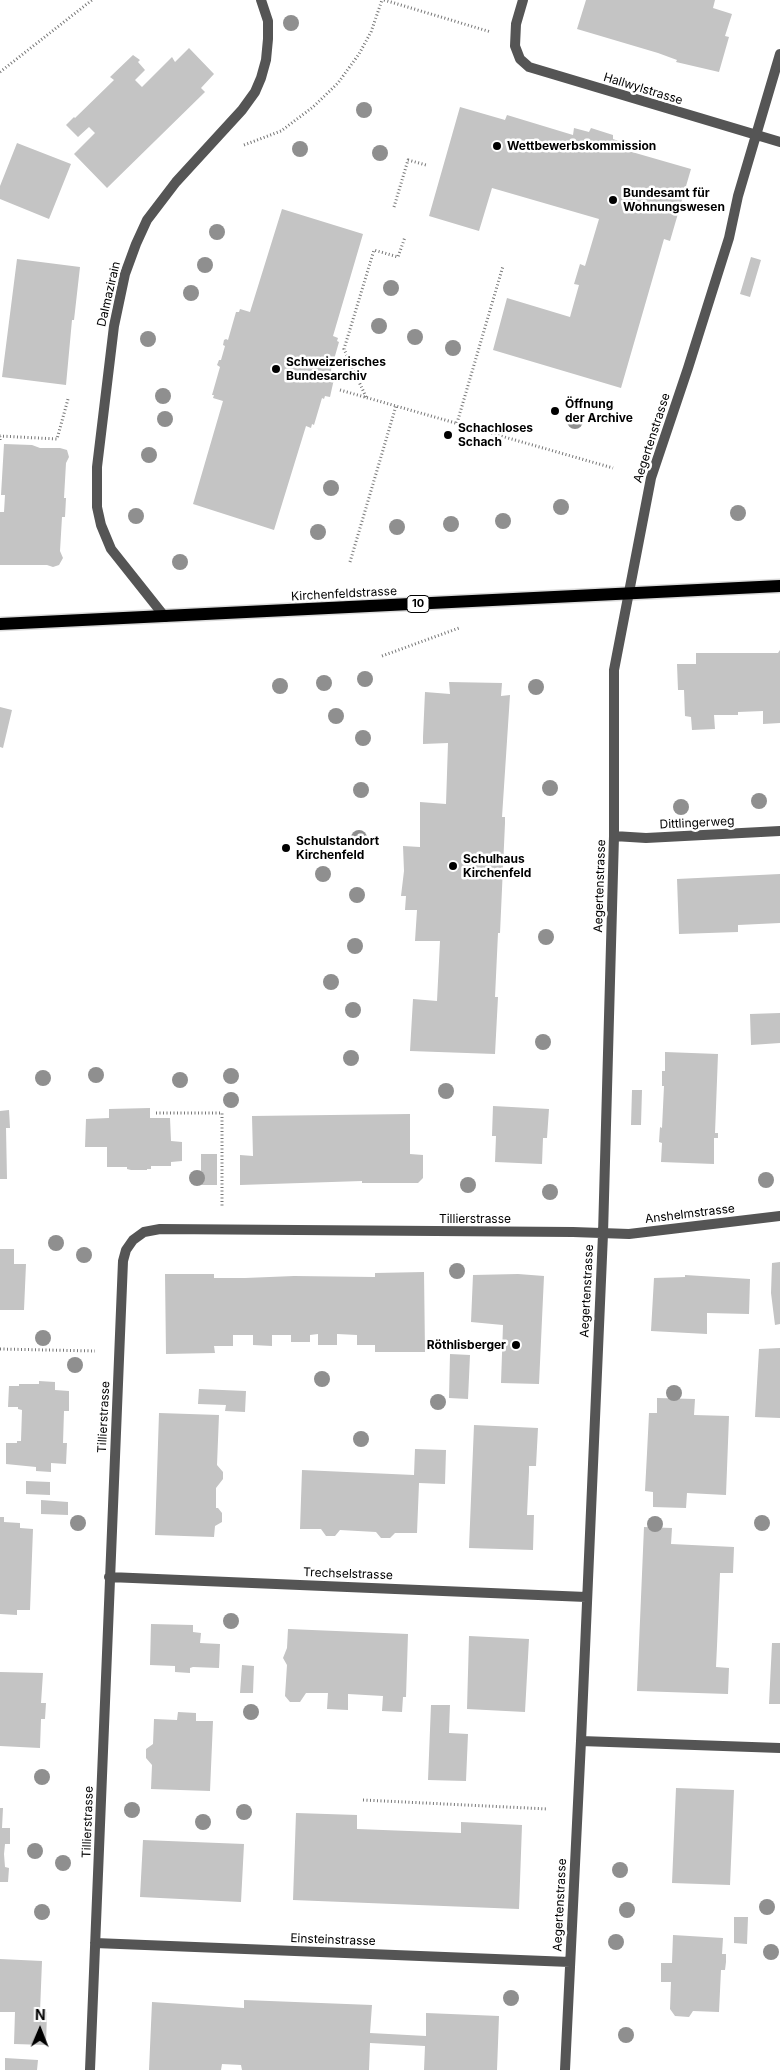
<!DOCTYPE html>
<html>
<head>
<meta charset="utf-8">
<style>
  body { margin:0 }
  #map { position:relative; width:780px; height:2070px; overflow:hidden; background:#fff; font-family:Inter,sans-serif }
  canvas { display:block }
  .north { position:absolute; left:15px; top:2005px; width:50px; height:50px; -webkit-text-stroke:4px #fff; paint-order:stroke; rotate:1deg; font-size:14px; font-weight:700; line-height:20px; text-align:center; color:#000 }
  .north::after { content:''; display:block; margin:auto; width:18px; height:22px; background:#000; clip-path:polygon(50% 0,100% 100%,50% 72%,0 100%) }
</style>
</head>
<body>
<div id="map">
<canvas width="780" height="2070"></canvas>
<div class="north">N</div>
</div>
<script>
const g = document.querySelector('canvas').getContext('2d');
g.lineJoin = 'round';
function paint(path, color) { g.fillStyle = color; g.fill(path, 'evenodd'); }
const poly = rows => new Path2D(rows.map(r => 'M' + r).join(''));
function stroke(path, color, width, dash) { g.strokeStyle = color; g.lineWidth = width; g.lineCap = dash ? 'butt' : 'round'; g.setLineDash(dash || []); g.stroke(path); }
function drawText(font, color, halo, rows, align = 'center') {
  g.font = font + ' Inter,sans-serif'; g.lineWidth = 5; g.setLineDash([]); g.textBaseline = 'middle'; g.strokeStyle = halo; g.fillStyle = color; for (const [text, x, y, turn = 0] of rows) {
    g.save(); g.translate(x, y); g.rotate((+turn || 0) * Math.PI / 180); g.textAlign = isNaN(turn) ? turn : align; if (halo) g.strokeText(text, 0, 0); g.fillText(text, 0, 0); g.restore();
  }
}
paint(poly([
  [586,0,715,0,713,8,732,14,725,36,729,37,719,72,676,62,677,60,658,53,577,29],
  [189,48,214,74,201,88,205,92,107,188,74,154,95,133,89,127,78,137,66,125,74,117,75,118,114,80,110,77,133,55,140,60,138,62,145,70,135,80,142,87,172,57,175,62],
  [460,107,505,120,507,115,573,135,574,128,589,132,591,128,613,135,613,139,627,144,625,150,691,169,670,241,664,239,621,388,493,350,507,298,570,317,579,285,574,284,580,264,585,266,599,219,492,188,479,231,429,216],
  [17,143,71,164,49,219,0,199,0,186],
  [282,209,363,234,333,336,338,338,337,341,339,342,331,370,332,373,337,375,336,379,334,379,330,397,325,396,324,399,322,398,314,425,312,424,311,428,306,426,274,530,193,504,223,401,213,398,214,395,212,395,220,367,217,365,219,360,221,360,225,346,223,345,224,340,226,339,228,340,236,312,239,312,240,309,250,312],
  [751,257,761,260,750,297,740,294],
  [17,259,80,267,74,320,72,320,66,385,2,377],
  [4,444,32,445,40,448,60,448,67,450,69,457,66,463,64,498,66,498,65,517,62,517,60,551,63,558,59,565,53,567,47,565,0,565,0,512,4,512,5,495,1,495],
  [780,650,780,723,763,724,763,711,738,712,738,715,714,715,715,729,692,730,691,717,685,716,684,690,678,690,677,664,696,664,696,653,778,653],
  [449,682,502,683,501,696,510,695,502,817,505,817,505,823,500,933,498,933,495,997,498,997,495,1054,410,1051,413,999,437,1001,440,941,415,941,417,910,405,910,406,896,401,896,404,871,403,846,420,847,420,802,446,804,448,743,423,744,423,737,425,692,450,694],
  [0,707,12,710,3,748,0,747],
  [780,874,780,923,738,925,738,932,679,934,677,879],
  [780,1013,780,1043,751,1045,750,1014],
  [665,1052,718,1054,715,1133,718,1133,718,1138,714,1138,714,1164,661,1162,662,1143,659,1142,660,1127,662,1128,664,1086,662,1086,662,1071,665,1071],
  [632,1090,642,1090,641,1125,631,1125],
  [493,1106,549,1109,547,1138,543,1138,542,1164,495,1162,496,1136,492,1136],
  [150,1108,150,1118,170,1118,171,1141,182,1142,182,1161,171,1162,171,1166,151,1166,151,1169,147,1169,147,1170,131,1170,127,1169,127,1167,107,1167,107,1147,85,1147,86,1119,109,1118,109,1109],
  [9,1110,10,1128,6,1128,7,1179,0,1179,0,1111],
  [410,1114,410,1154,423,1155,423,1178,418,1183,362,1183,362,1181,240,1185,240,1155,253,1156,252,1116],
  [201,1154,217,1154,217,1185,201,1185],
  [0,1249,14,1249,14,1264,26,1264,24,1310,0,1310],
  [780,1262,780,1324,775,1325,771,1293,772,1263],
  [424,1272,425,1352,375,1352,375,1345,357,1345,357,1335,337,1334,337,1345,318,1345,318,1334,310,1335,310,1342,291,1342,291,1335,272,1335,272,1346,253,1345,253,1335,233,1335,233,1346,214,1346,215,1353,166,1354,165,1274,214,1274,214,1278,245,1278,294,1276,375,1277,375,1273],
  [518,1274,544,1276,539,1384,501,1383,503,1325,471,1322,473,1275],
  [685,1275,750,1279,749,1314,707,1313,707,1334,651,1331,654,1278,685,1277],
  [780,1348,780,1418,755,1417,759,1349],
  [450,1354,470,1355,468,1399,449,1398],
  [39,1381,55,1382,55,1390,69,1391,69,1411,64,1411,63,1443,67,1443,66,1464,51,1463,51,1472,36,1471,36,1467,6,1464,6,1443,17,1443,17,1441,21,1441,22,1410,18,1409,18,1407,8,1407,9,1386,19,1386,19,1384,39,1384],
  [199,1389,246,1391,245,1412,225,1411,226,1405,198,1404],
  [657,1398,695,1399,694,1415,729,1416,726,1495,687,1493,686,1508,653,1507,653,1492,645,1491,647,1453,649,1413,657,1413],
  [159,1413,219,1415,217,1465,223,1472,223,1479,216,1488,216,1508,218,1508,222,1513,222,1522,215,1526,214,1537,155,1535],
  [474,1425,538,1428,536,1466,529,1466,529,1471,527,1515,534,1515,533,1550,469,1548],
  [415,1449,446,1450,445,1484,419,1483,417,1533,395,1533,390,1538,381,1538,376,1532,340,1530,335,1536,326,1536,321,1529,300,1529,302,1470,414,1475],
  [26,1481,50,1482,50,1495,26,1494],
  [41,1500,68,1502,68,1515,41,1514],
  [0,1517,4,1517,4,1522,20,1523,20,1528,33,1529,30,1610,17,1610,17,1615,0,1614],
  [644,1527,672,1528,671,1544,734,1547,733,1573,720,1573,717,1646,716,1667,729,1668,728,1694,637,1691],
  [151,1624,193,1625,193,1632,201,1633,200,1643,220,1644,219,1668,193,1667,190,1668,190,1673,175,1672,175,1666,150,1665],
  [288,1629,408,1634,406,1697,403,1697,402,1712,382,1711,383,1696,348,1694,348,1710,327,1709,328,1693,306,1693,300,1702,290,1702,285,1696,287,1665,283,1658,287,1648],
  [469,1636,529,1639,525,1712,467,1709],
  [772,1643,780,1643,780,1704,769,1704],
  [242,1665,254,1666,253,1693,240,1693],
  [0,1672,43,1673,41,1703,46,1703,45,1719,41,1719,40,1748,0,1746],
  [431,1705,450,1705,449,1733,468,1734,466,1781,428,1780],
  [178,1712,196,1713,196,1721,213,1721,210,1791,151,1789,152,1765,146,1758,146,1749,153,1744,154,1719,177,1720],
  [676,1788,734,1790,730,1885,672,1883],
  [0,1808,3,1808,2,1828,10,1828,10,1844,5,1844,4,1854,5,1867,9,1868,8,1882,0,1882],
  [296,1813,357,1815,357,1829,461,1833,461,1822,522,1825,519,1909,293,1900],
  [143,1840,244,1844,241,1902,140,1897],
  [734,1917,748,1917,747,1944,734,1943],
  [673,1935,723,1938,722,1954,726,1954,726,1962,725,1970,721,1970,719,2012,693,2011,689,2017,675,2016,670,2009,671,1982,661,1982,661,1963,672,1963],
  [0,1959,42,1961,40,2012,47,2012,46,2045,14,2044,15,2012,0,2012],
  [244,2000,372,2005,370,2033,426,2036,426,2013,499,2016,497,2070,424,2070,425,2046,370,2043,369,2070,242,2070,241,2065,222,2064,221,2070,149,2070,152,2002,244,2008],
  [5,2058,38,2060,37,2070,5,2070]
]), '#c4c4c4');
const primary = poly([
  [0,624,780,586]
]);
stroke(primary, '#dbdbdb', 15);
stroke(poly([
  [384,0,491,32],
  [0,72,92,0],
  [244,145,281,131,313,107,338,83,359,54,371,32,382,0],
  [394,207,408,160,426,165],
  [340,390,613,468],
  [366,397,344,349,374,250,398,257,405,237],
  [457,423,503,266],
  [0,440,0,436,57,439,68,399],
  [350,562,396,406],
  [382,656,459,628],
  [156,1113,222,1113,222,1207],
  [0,1349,95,1351],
  [363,1800,548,1809]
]), '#777', 3, [1, 2.5]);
stroke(poly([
  [523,0,516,24,515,46,520,59,529,67,780,142],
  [165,617,111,549,101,525,97,507,97,467,114,326,125,274,136,244,147,220,176,182,242,110,255,92,261,78,266,60,268,39,268,21,261,0],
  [614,836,646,838,780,831],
  [109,1577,586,1597],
  [581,1741,780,1748],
  [95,1943,570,1962],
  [90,2070,123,1261,126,1250,133,1240,144,1232,160,1229,573,1232,629,1234,780,1216],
  [565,2070,581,1741,603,1234,614,836,614,670,651,478,688,368,729,238,738,196,780,54]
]), '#555', 10);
stroke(primary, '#000', 12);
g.fillStyle = '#8f8f8f';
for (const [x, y] of [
  [291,23],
  [364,110],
  [300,149],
  [380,153],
  [217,232],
  [205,265],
  [391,288],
  [191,293],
  [379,326],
  [415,337],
  [148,339],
  [453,348],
  [163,396],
  [165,419],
  [575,421],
  [149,455],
  [331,488],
  [561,507],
  [738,513],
  [136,516],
  [503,521],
  [451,524],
  [397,527],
  [318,532],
  [180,562],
  [365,679],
  [324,683],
  [280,686],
  [536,687],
  [336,716],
  [363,738],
  [550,788],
  [361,790],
  [759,801],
  [681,807],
  [359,838],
  [323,874],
  [357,895],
  [546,937],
  [355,946],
  [331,982],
  [353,1010],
  [543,1042],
  [351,1058],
  [96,1075],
  [231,1076],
  [43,1078],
  [180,1080],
  [446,1091],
  [231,1100],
  [197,1178],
  [766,1180],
  [468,1185],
  [550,1192],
  [56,1243],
  [84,1255],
  [457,1271],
  [43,1338],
  [75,1365],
  [322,1379],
  [674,1393],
  [438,1402],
  [361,1439],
  [78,1523],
  [762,1523],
  [655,1524],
  [231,1621],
  [251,1712],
  [42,1777],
  [132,1810],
  [244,1812],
  [203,1822],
  [35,1851],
  [63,1863],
  [620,1870],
  [767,1907],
  [627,1910],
  [42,1912],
  [616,1942],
  [771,1952],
  [511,1998],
  [626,2035]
]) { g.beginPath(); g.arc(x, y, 8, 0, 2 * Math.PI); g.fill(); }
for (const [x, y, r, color] of [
  [497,146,5,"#000"],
  [613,200,5,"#000"],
  [276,369,5,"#000"],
  [555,411,5,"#000"],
  [448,435,5,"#000"],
  [286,848,5,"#000"],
  [453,866,5,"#000"],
  [516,1345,5,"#000"]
]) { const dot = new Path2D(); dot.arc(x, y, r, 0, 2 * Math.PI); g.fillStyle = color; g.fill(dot); stroke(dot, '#fff', 2); }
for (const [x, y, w] of [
  [418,604,22]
]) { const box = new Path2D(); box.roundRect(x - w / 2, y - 8.5, w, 17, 4); g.fillStyle = '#fff'; g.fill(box); stroke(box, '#000', 1); }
drawText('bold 11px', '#000', null, [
  ["10",418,604]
]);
drawText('12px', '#000', '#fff', [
  ["Hallwylstrasse",643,89,17],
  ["Dalmazirain",109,294,-77],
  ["Aegertenstrasse",652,438,-72],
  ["Kirchenfeldstrasse",344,594,-3],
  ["Dittlingerweg",697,823,-3],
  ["Aegertenstrasse",600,886,-88],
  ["Anshelmstrasse",690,1214,-7],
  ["Tillierstrasse",475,1219],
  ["Aegertenstrasse",587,1291,-87],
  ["Tillierstrasse",104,1417,-87],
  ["Trechselstrasse",348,1574,2],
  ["Tillierstrasse",88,1822,-88],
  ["Aegertenstrasse",560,1905,-87],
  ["Einsteinstrasse",333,1940,2]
]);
drawText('bold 12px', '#000', '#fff', [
  ["Wettbewerbskommission",507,146],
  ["Bundesamt für",623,193],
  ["Wohnungswesen",623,207],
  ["Schweizerisches",286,362],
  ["Bundesarchiv",286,376],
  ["Öffnung",565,404],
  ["der Archive",565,418],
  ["Schachloses",458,428],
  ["Schach",458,442],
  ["Schulstandort",296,841],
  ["Kirchenfeld",296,855],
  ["Schulhaus",463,859],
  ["Kirchenfeld",463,873],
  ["Röthlisberger",506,1345,"right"]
], 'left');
</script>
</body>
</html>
